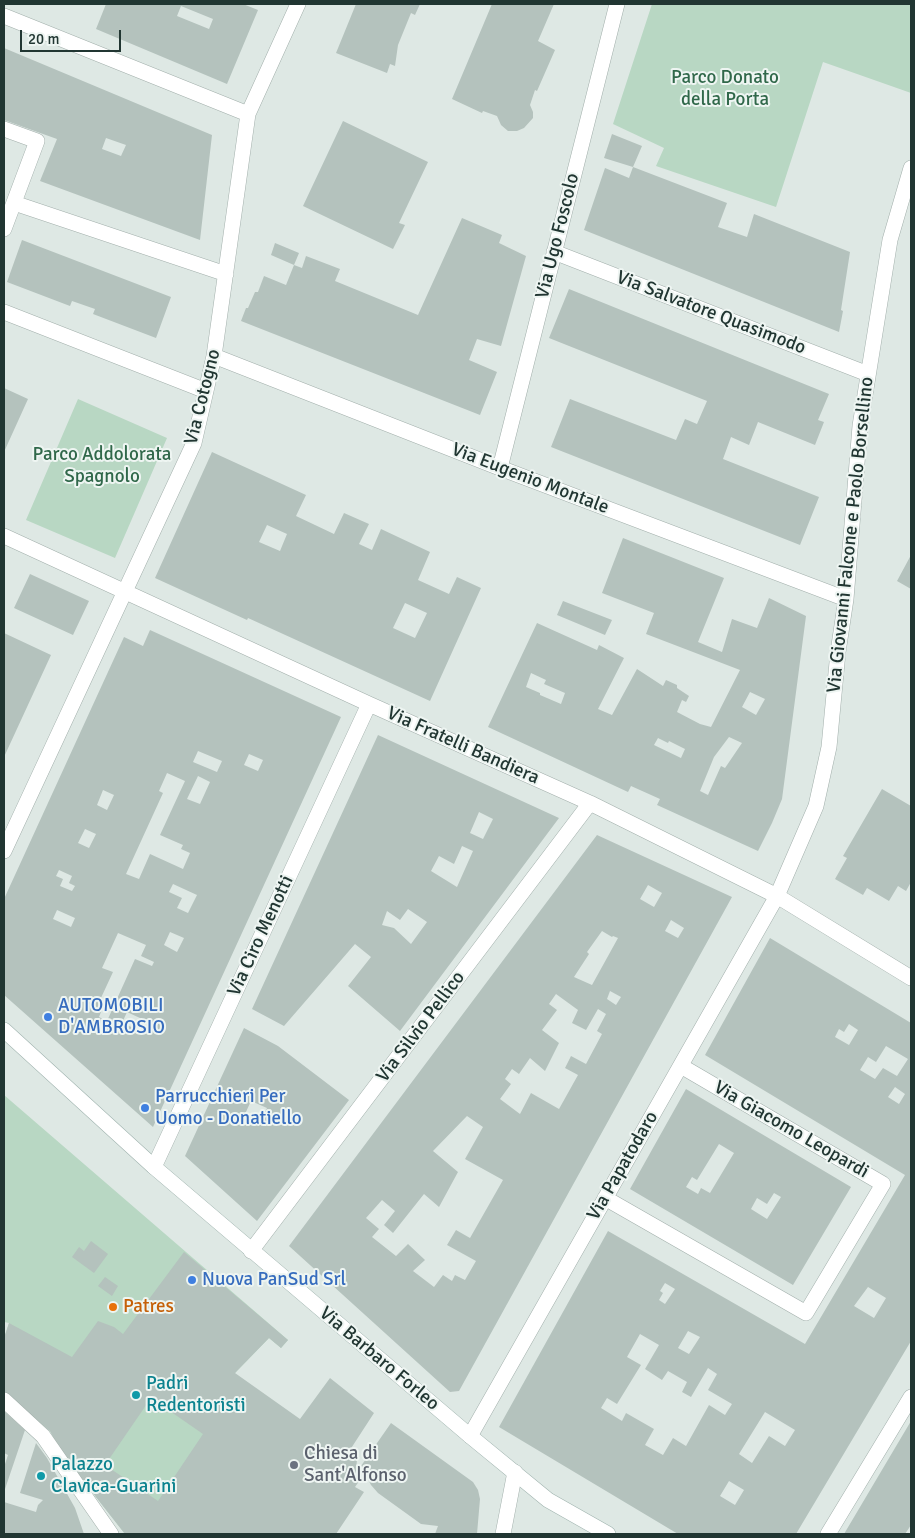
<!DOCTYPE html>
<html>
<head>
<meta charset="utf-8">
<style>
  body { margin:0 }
  #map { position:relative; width:915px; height:1538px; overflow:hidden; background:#dee8e4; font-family:Signika,sans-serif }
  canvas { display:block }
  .frame { position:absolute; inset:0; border:5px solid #213632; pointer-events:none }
  .scale { position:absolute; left:20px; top:30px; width:101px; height:22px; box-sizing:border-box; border:2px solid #213632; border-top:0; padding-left:6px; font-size:15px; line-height:18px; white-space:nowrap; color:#213632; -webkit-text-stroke:4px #eef5f2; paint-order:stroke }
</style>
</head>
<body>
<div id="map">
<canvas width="915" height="1538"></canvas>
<div class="frame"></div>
<div class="scale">20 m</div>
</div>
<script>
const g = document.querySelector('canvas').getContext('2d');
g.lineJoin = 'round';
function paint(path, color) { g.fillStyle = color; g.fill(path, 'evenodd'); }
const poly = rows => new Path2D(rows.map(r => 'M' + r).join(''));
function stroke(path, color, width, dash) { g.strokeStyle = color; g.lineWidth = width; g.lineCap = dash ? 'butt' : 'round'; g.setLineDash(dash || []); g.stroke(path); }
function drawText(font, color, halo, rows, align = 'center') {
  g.font = font + ' Signika,sans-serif'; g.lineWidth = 4; g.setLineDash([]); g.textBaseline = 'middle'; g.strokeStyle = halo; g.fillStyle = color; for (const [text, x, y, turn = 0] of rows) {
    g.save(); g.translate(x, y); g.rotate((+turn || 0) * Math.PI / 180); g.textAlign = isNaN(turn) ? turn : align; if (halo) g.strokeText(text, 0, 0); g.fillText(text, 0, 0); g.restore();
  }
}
paint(poly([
  [652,4,911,4,911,93,823,62,776,207,656,166,664,148,613,124],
  [78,399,167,438,115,558,26,520],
  [4,1095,288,1340,281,1348,269,1338,235,1373,216,1491,185,1534,125,1534,63,1455,50,1431,4,1392,4,1338,9,1323,4,1322]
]), '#b8d7c3');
paint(poly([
  [106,4,243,4,258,10,227,84,96,29],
  [181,6,213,19,209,29,177,16],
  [356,4,420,4,415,15,411,13,398,45,395,66,390,64,387,73,336,53],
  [492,4,554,4,538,41,555,50,537,91,535,90,530,105,533,112,533,118,524,128,517,131,508,131,501,125,497,116,483,111,482,113,452,99],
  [4,48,212,135,200,240,40,181,57,139,4,120],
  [106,138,126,145,121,156,102,149],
  [343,121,428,162,399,223,405,225,393,249,303,206],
  [612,134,642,146,633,167,604,158],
  [633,167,727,203,718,227,747,237,754,214,850,252,841,310,843,311,839,332,584,230,605,168,629,178],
  [462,218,502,235,499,243,526,256,501,346,477,339,469,360,497,372,480,415,241,321,246,308,248,308,255,292,258,292,264,276,286,285,294,265,302,268,306,256,340,269,335,281,418,315],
  [22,240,171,297,156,338,93,314,95,309,72,301,70,306,7,282],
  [275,243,299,253,294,265,271,255],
  [569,289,829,394,818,420,824,422,815,445,758,422,749,445,731,437,723,459,819,497,800,545,551,447,570,399,676,440,685,419,697,424,707,401,549,338],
  [4,388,28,399,4,452],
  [212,452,306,495,296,516,334,534,344,513,369,524,359,544,372,550,381,529,430,552,418,580,449,594,457,577,481,588,430,701,248,618,247,620,155,578],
  [267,525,287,534,280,551,259,542],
  [405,603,427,613,415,638,393,628],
  [623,538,724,578,698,642,722,652,732,619,757,628,769,598,806,616,782,799,772,823,758,851,657,805,660,799,631,786,628,792,488,727,537,623,597,650,599,645,624,658,598,709,612,715,637,669,663,686,666,680,677,685,677,688,689,696,686,702,682,700,677,712,700,724,711,727,740,670,646,634,654,613,602,593],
  [531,673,546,680,544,684,565,693,561,704,540,695,540,693,526,687],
  [750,692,765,699,756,715,742,707],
  [729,737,742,743,725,768,721,766,708,795,700,791,714,757],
  [658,738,668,743,669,741,685,749,681,758,654,745],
  [911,555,911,589,897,581],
  [30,574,89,601,73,635,14,608],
  [563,601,612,620,605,635,557,615],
  [150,630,341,717,153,1127,4,995,4,899,124,637,143,646],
  [198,751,222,761,217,772,193,762],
  [249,754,263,760,258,771,244,765],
  [167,773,185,781,160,835,183,845,181,849,190,853,183,869,150,854,139,879,126,874,163,793,159,791],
  [198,776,210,782,200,804,187,799],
  [103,790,114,795,107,810,97,805],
  [85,829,96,834,89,848,78,843],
  [59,870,72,876,69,883,75,886,72,891,60,886,63,879,56,876],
  [173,884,197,895,188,913,177,908,182,898,169,892],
  [57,910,75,918,71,927,53,919],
  [170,932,184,938,177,952,164,945],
  [118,933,146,945,141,956,154,962,152,966,135,959,107,1021,99,1017,105,1002,100,1000,113,972,102,968],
  [127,1012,155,1025,150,1035,122,1023],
  [4,633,51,655,4,757],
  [378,735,559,818,400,1031,348,986,371,957,355,944,284,1026,252,1009],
  [479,812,493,819,483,839,470,833],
  [462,846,473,851,457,887,431,871,439,856,454,864],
  [408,909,427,922,411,944,394,928,382,925,387,911,400,920],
  [882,789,911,806,911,882,906,891,898,886,889,901,867,888,863,895,835,879,847,858,843,856],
  [597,835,732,897,459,1391,450,1392,289,1246],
  [648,885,662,893,654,907,640,899],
  [671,920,684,928,678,938,665,931],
  [602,931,612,937,613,936,618,938,592,985,574,977,589,954,587,952],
  [610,991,621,997,616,1005,607,999],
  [556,994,578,1010,572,1023,586,1030,598,1009,606,1014,597,1031,602,1034,586,1064,571,1056,565,1068,578,1075,559,1109,531,1093,520,1114,500,1099,511,1084,505,1079,512,1069,519,1074,530,1058,545,1071,559,1043,542,1030,557,1010,549,1004],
  [467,1116,483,1127,465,1159,503,1180,470,1238,456,1230,447,1245,476,1261,465,1280,455,1275,452,1281,443,1275,434,1287,413,1271,425,1260,408,1244,396,1256,372,1237,379,1229,366,1218,382,1200,395,1211,384,1225,393,1233,424,1194,439,1207,458,1172,433,1151],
  [770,938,911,1023,911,1341,796,1534,678,1534,499,1427,608,1231,805,1344,905,1175,705,1055],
  [849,1024,858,1030,849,1045,835,1037,839,1029,844,1032],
  [886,1046,908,1059,897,1076,883,1068,875,1079,860,1070,868,1057,876,1062],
  [895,1087,905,1094,899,1104,888,1097],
  [665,1283,675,1289,665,1304,659,1300,663,1293,660,1291],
  [868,1287,886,1298,874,1318,854,1306],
  [688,1331,700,1337,689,1354,678,1348],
  [640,1334,659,1345,645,1369,662,1380,668,1371,687,1382,682,1392,691,1397,708,1368,717,1374,708,1390,732,1404,725,1415,709,1405,686,1446,673,1438,663,1455,645,1445,654,1429,626,1413,622,1421,601,1408,607,1398,617,1404,641,1365,627,1357],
  [765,1412,795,1430,785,1446,769,1436,752,1463,739,1454],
  [729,1481,744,1490,735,1505,720,1496],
  [244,1028,278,1046,349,1100,257,1221,185,1156],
  [251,1101,267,1108,260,1123,245,1114],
  [686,1089,851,1187,793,1285,630,1189],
  [719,1144,734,1153,710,1193,701,1188,698,1194,686,1187,692,1177,697,1180],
  [774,1193,781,1197,767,1219,751,1209,757,1198,767,1204],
  [91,1241,108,1254,94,1273,72,1257,79,1247,84,1251],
  [184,1252,288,1340,281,1348,269,1338,235,1373,300,1419,330,1378,374,1413,348,1453,357,1459,356,1471,361,1473,362,1477,355,1487,364,1492,336,1534,125,1534,63,1455,50,1431,4,1392,4,1338,9,1323,72,1357,98,1321,114,1327,123,1334],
  [151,1398,203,1434,158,1501,105,1465],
  [105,1277,118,1286,112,1296,98,1286],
  [4,1411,25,1430,4,1492,4,1467,8,1455,4,1453],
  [911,1421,911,1525,905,1534,844,1534],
  [391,1423,473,1482,478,1490,480,1499,477,1534,435,1534,438,1526,421,1524,378,1493,371,1485,361,1466],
  [36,1443,47,1458,75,1508,84,1534,4,1534,4,1502,36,1512,38,1505,43,1500,20,1493]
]), '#b4c2bd');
const street = poly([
  [4,16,248,114],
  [4,129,37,141,4,229],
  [14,203,226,274],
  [554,252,868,374],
  [4,312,206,391],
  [214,356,500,468,846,599],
  [500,468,617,4],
  [4,536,369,704,590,803,777,896,911,978],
  [4,851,194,443,214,356,248,114,298,4],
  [154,1167,369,704],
  [605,1198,806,1313,883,1184,681,1066],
  [251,1251,590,803],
  [4,1400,43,1436,111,1534],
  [470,1436,777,896,816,806,829,747,838,652,846,599,860,426,890,240,911,168],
  [503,1534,515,1472],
  [828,1534,911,1397]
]);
const secondary = poly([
  [4,1030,154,1167,470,1436,548,1500,608,1534]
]);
stroke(street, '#a2afab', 16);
stroke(secondary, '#9eb2ad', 16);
stroke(street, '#fff', 15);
stroke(secondary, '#fff', 15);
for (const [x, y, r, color] of [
  [48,1017,5,"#3f7fe0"],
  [145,1108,5,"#3f7fe0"],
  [192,1280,5,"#3f7fe0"],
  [113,1307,5,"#e8710a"],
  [136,1395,5,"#0f9aa8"],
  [294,1465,5,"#6b7280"],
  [41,1476,5,"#0f9aa8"]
]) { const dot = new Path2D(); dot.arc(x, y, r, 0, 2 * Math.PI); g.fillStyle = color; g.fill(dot); stroke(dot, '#eef5f2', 2); }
drawText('19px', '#30684a', '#eef5f2', [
  ["Parco Donato",725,78],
  ["della Porta",725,100],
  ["Parco Addolorata",102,455],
  ["Spagnolo",102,477]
]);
drawText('19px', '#213632', '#eef5f2', [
  ["Via Ugo Foscolo",558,236,-76],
  ["Via Salvatore Quasimodo",711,313,21],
  ["Via Cotogno",203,397,-76],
  ["Via Eugenio Montale",530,479,21],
  ["Via Giovanni Falcone e Paolo Borsellino",851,535,-84],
  ["Via Fratelli Bandiera",463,746,24],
  ["Via Ciro Menotti",261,936,-65],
  ["Via Silvio Pellico",421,1027,-53],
  ["Via Giacomo Leopardi",791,1130,30],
  ["Via Papatodaro",623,1166,-60],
  ["Via Barbaro Forleo",379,1359,40]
]);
drawText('19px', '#366cbe', '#eef5f2', [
  ["AUTOMOBILI",58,1006],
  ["D'AMBROSIO",58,1028],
  ["Parrucchieri Per",155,1097],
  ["Uomo - Donatiello",155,1119],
  ["Nuova PanSud Srl",202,1280]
], 'left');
drawText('19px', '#c56008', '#eef5f2', [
  ["Patres",123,1307]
], 'left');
drawText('19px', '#0d838f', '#eef5f2', [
  ["Padri",146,1384],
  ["Redentoristi",146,1406],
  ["Palazzo",51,1465],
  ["Clavica-Guarini",51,1487]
], 'left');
drawText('19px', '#5b616d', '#eef5f2', [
  ["Chiesa di",304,1454],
  ["Sant'Alfonso",304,1476]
], 'left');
</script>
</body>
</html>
